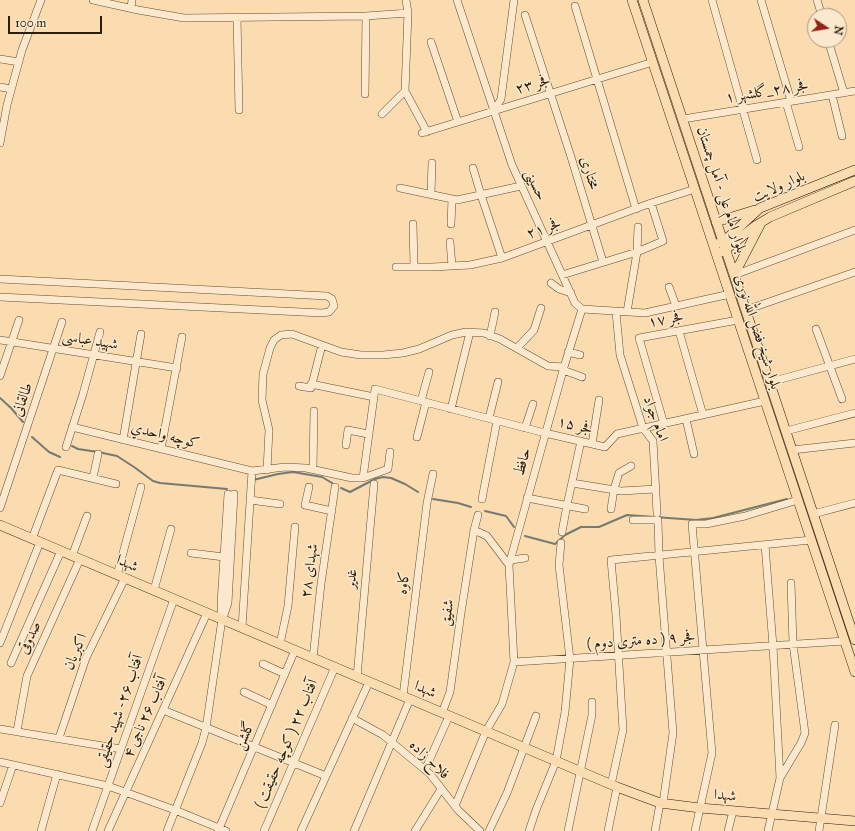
<!DOCTYPE html>
<html>
<head>
<meta charset="utf-8">
<style>
  body { margin:0 }
  #map { position:relative; width:855px; height:831px; overflow:hidden; background:#fbdbb0; font-family:"IM FELL Great Primer",serif }
  canvas { display:block }
  .north { position:absolute; left:807px; top:8px; width:40px; height:40px; box-sizing:border-box; background:#fce8cc; border:1px solid #aa977d; border-radius:50%; rotate:102deg; font-size:11px; font-weight:700; line-height:16px; text-align:center; color:#2f1e07 }
  .north::after { content:''; display:block; margin:auto; width:14px; height:18px; background:#8f2418; clip-path:polygon(50% 0,100% 100%,50% 72%,0 100%) }
  .scale { position:absolute; left:8px; top:16px; width:94px; height:18px; box-sizing:border-box; border:2px solid #2f1e07; border-top:0; padding-left:5px; font-size:12px; line-height:14px; white-space:nowrap; color:#2f1e07; -webkit-text-stroke:3px #fce8cc; paint-order:stroke }
</style>
</head>
<body>
<div id="map">
<canvas width="855" height="831"></canvas>
<div class="north">N</div>
<div class="scale">100 m</div>
</div>
<script>
const g = document.querySelector('canvas').getContext('2d');
g.lineJoin = 'round';
const poly = rows => new Path2D(rows.map(r => 'M' + r).join(''));
function stroke(path, color, width, dash) { g.strokeStyle = color; g.lineWidth = width; g.lineCap = dash ? 'butt' : 'round'; g.setLineDash(dash || []); g.stroke(path); }
function drawText(font, color, halo, rows, align = 'center') {
  g.font = font + ' "IM FELL Great Primer",Amiri,serif'; g.lineWidth = 3; g.setLineDash([]); g.textBaseline = 'middle'; g.strokeStyle = halo; g.fillStyle = color; for (const [text, x, y, turn = 0] of rows) {
    g.save(); g.translate(x, y); g.rotate((+turn || 0) * Math.PI / 180); g.textAlign = isNaN(turn) ? turn : align; if (halo) g.strokeText(text, 0, 0); g.fillText(text, 0, 0); g.restore();
  }
}
stroke(poly([
  [0,398,11,408,23,422],
  [32,437,49,452,60,457],
  [72,446,78,449,98,452,117,456,134,467,153,481,160,483,227,489],
  [253,480,278,474,293,472,322,477,332,483],
  [341,488,350,492,375,479,383,477,391,478,405,484,418,492],
  [433,499,458,503,471,507],
  [485,511,506,516,514,527],
  [525,536,555,544,565,535,581,527,599,527,627,515,696,520,713,518,787,499]
]), '#767a71', 2);
const minor = poly([
  [93,0,138,10,184,18,366,16,408,13],
  [406,0,408,13,405,91,427,132],
  [457,0,512,165,575,303,582,309],
  [712,0,757,160],
  [761,0,791,101],
  [817,0,822,16],
  [575,6,636,209],
  [131,8,132,0],
  [525,15,572,160,603,262],
  [237,17,239,110],
  [828,40,844,93],
  [431,42,458,122],
  [0,59,19,62],
  [0,87,11,89],
  [365,94,366,16],
  [832,95,842,136],
  [786,102,799,147],
  [494,111,501,99,514,0],
  [382,114,405,91],
  [683,119,855,91],
  [422,133,653,62],
  [0,143,7,105,22,50,41,0],
  [473,168,481,195,502,258],
  [400,188,457,200,521,186],
  [431,194,432,163],
  [413,224,414,267],
  [451,224,452,199],
  [450,242,452,266],
  [396,267,432,267,470,265,502,258,651,203,695,189],
  [562,275,637,252,663,241,651,203],
  [734,275,855,230],
  [0,279,327,296,332,299,334,306,329,312,322,313,0,297],
  [551,283,559,289,571,293],
  [669,287,676,306],
  [582,309,645,313,730,294],
  [746,310,855,272],
  [616,312,620,355,643,428,653,441,657,513],
  [627,312,637,252,638,227],
  [816,329,842,399],
  [679,331,703,415],
  [490,336,495,312],
  [0,340,177,368],
  [517,348,534,330,541,308],
  [568,352,580,355],
  [563,370,582,377],
  [0,376,19,320],
  [770,382,855,359],
  [311,384,374,397],
  [299,386,311,388,322,345],
  [421,401,429,372],
  [451,409,470,332],
  [489,418,498,382],
  [686,419,694,454],
  [664,424,639,338,738,320],
  [72,427,252,471,285,467,306,468,352,478,363,478,388,469,390,452],
  [525,428,533,404],
  [786,431,855,413],
  [417,437,426,402],
  [123,440,141,334],
  [592,444,599,400],
  [346,445,348,430,368,434],
  [66,447,83,394,100,332],
  [161,449,182,337],
  [792,450,855,443],
  [313,469,314,411],
  [267,470,269,430,262,400,263,374,270,348,274,340,281,335,292,334,341,352,361,355,383,355,403,353,419,349,452,335,466,332,484,333,500,339,548,366,564,367],
  [93,478,98,454],
  [363,478,375,389,545,433,605,447,617,434,765,401],
  [572,483,621,491,656,489],
  [309,487,305,505,332,511],
  [527,498,585,509],
  [482,499,497,421],
  [250,500,280,504],
  [0,508,62,322],
  [611,509,614,489,619,473,631,466],
  [813,514,855,503],
  [633,520,658,520,659,556,673,733,663,803],
  [474,530,487,536,509,565],
  [562,532,567,505,581,441],
  [32,539,58,470,116,484],
  [765,545,773,646,780,778,768,831],
  [191,553,224,557],
  [72,556,87,516],
  [511,560,525,558],
  [117,575,141,487],
  [154,590,171,529],
  [224,615,228,603,234,494],
  [242,628,252,471],
  [0,643,40,542],
  [280,644,288,606,295,527],
  [313,658,321,584,335,487],
  [514,662,845,641],
  [11,663,61,551],
  [263,664,285,674],
  [357,677,374,484],
  [244,692,272,705],
  [403,696,427,503,433,474],
  [163,710,326,776],
  [442,713,450,692,461,613,474,530,478,515],
  [352,718,383,735,430,774,458,810,480,831],
  [0,729,121,749],
  [17,731,27,676,80,559],
  [59,738,86,658,125,578],
  [0,762,108,786,175,810,226,831],
  [425,770,449,716],
  [780,778,801,743,805,733,793,644,791,583],
  [611,785,623,730,616,615,611,560,811,540],
  [0,803,13,765],
  [455,806,486,731,502,704,514,662,509,565,564,367,582,309],
  [41,831,57,774],
  [92,831,174,599],
  [108,831,207,613],
  [167,831,202,743,206,728,222,619,221,603,228,494],
  [218,831,295,650],
  [264,831,335,667],
  [301,831,369,682],
  [354,831,410,699],
  [415,831,441,789],
  [489,831,507,793,536,716],
  [529,831,536,810,556,761,565,712,570,659,559,565,561,543],
  [568,831,592,715,592,702],
  [608,831,617,787],
  [655,831,660,803],
  [695,831,712,753,692,524,706,524,745,516,798,500],
  [728,831,733,811],
  [819,831,835,725]
]);
const major = poly([
  [632,0,855,672],
  [643,0,855,640],
  [716,222,755,210],
  [719,243,723,242,760,208,855,170],
  [721,252,725,250,755,226,770,217,855,181],
  [734,275,761,223],
  [0,525,617,787,660,803,700,808,855,821]
]);
stroke(minor, '#624d31', 8);
stroke(major, '#2f1e07', 10);
stroke(minor, '#fce8cc', 7);
stroke(major, '#fbdbb0', 9);
drawText('15px', '#2f1e07', '#fce8cc', [
  ["فجر ۲۳",533,85,-17],
  ["فجر ۲۸_گلشهر ۱",767,92,-9],
  ["مختاری",589,173,73],
  ["حسینی",535,185,65],
  ["بلوار ولایت",779,187,-24],
  ["بلوار امام علی - آمل چمستان",721,190,72],
  ["فجر ۲۱",544,229,-20],
  ["فجر ۱۷",666,320,-10],
  ["بلوار شیخ فضل الله نوری",757,332,72],
  ["شهید عباسی",90,341,9],
  ["طالقانی",23,400,-71],
  ["امام جواد",655,419,70],
  ["فجر ۱۵",575,426,13],
  ["كوچه واحدي",165,436,14],
  ["حافظ",523,462,-75],
  ["شهدا",127,564,23],
  ["شهدای ۲۸",310,571,-82],
  ["غدیر",352,579,-85],
  ["کاوه",404,583,-83],
  ["شفیق",448,613,-82],
  ["صدوقی",30,638,-65],
  ["فجر ۹ ( ده متری دوم )",641,641,-4],
  ["اکبریان",76,652,-67],
  ["شهدا",425,690,23],
  ["آفتاب ۲۶- شهید حقیقی",120,711,-71],
  ["آفتاب ۲۶ ناجی ۴",146,717,-66],
  ["گلشن",245,736,-67],
  ["آفتاب ۲۲ ( کوچه حقیقت )",287,744,-67],
  ["فلاح زاده",429,760,44],
  ["شهدا",725,796,5]
]);
</script>
</body>
</html>
